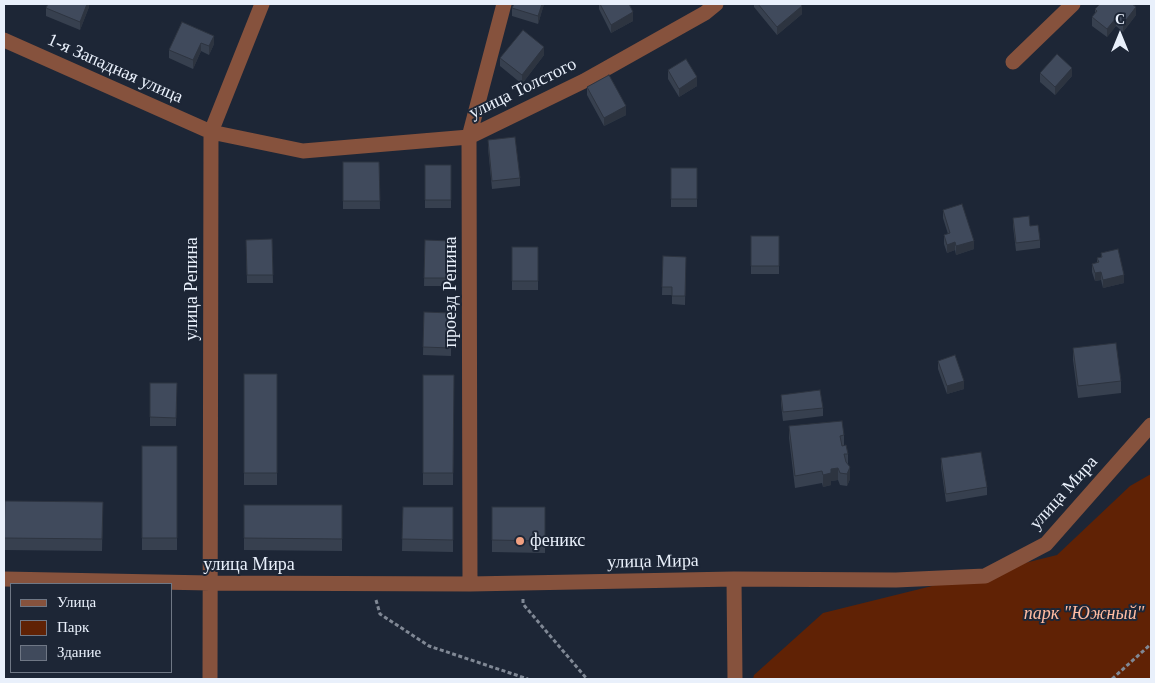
<!DOCTYPE html>
<html>
<head>
<meta charset="utf-8">
<style>
  body { margin:0 }
  #map { position:relative; width:1155px; height:683px; overflow:hidden; background:#1d2636; font-family:"Times New Roman",serif }
  canvas { display:block }
  .frame { position:absolute; inset:0; border:5px solid #e9f0fb; pointer-events:none }
  .legend { position:absolute; left:10px; top:583px; width:162px; height:90px; box-sizing:border-box; background:#1d2636; border:1px solid #6f7785; margin:0; padding:6px 9px; list-style:none; font-size:15px; color:#e9f0fb }
  .legend li { display:flex; align-items:center; gap:10px; height:25px }
  .legend b { width:25px; border:1px solid #6f7785 }
  .north { position:absolute; left:1095px; top:10px; width:50px; height:50px; -webkit-text-stroke:4px #1d2636; paint-order:stroke; rotate:0deg; font-size:14px; font-weight:700; line-height:20px; text-align:center; color:#e9f0fb }
  .north::after { content:''; display:block; margin:auto; width:18px; height:22px; background:#e9f0fb; clip-path:polygon(50% 0,100% 100%,50% 72%,0 100%) }
</style>
</head>
<body>
<div id="map">
<canvas width="1155" height="683"></canvas>
<div class="frame"></div>
<ul class="legend">
<li><b style="height:6px;background:#86523d"></b>Улица</li>
<li><b style="height:14px;background:#602205"></b>Парк</li>
<li><b style="height:14px;background:#404a5c"></b>Здание</li>
</ul>
<div class="north">С</div>
</div>
<script>
const g = document.querySelector('canvas').getContext('2d');
g.lineJoin = 'round';
function paint(path, color) { g.fillStyle = color; g.fill(path, 'evenodd'); }
const poly = rows => new Path2D(rows.map(r => 'M' + r).join(''));
function stroke(path, color, width, dash) { g.strokeStyle = color; g.lineWidth = width; g.lineCap = dash ? 'butt' : 'round'; g.setLineDash(dash || []); g.stroke(path); }
function drawText(font, color, halo, rows, align = 'center') {
  g.font = font + ' "Times New Roman",serif'; g.lineWidth = 4; g.setLineDash([]); g.textBaseline = 'middle'; g.strokeStyle = halo; g.fillStyle = color; for (const [text, x, y, turn = 0] of rows) {
    g.save(); g.translate(x, y); g.rotate((+turn || 0) * Math.PI / 180); g.textAlign = isNaN(turn) ? turn : align; if (halo) g.strokeText(text, 0, 0); g.fillText(text, 0, 0); g.restore();
  }
}
paint(poly([
  [1151,474,1151,679,753,679,754,675,823,613,1057,555,1130,486]
]), '#602205');
stroke(poly([
  [523,599,523,604,587,679],
  [376,600,380,614,429,646,528,679],
  [1112,679,1151,644]
]), '#808895', 3, [4, 2.5]);
stroke(poly([
  [4,40,211,132,303,151,469,137,584,81,705,13,716,4],
  [1013,62,1073,4],
  [4,579,210,583,470,584,734,579,896,580,985,576,1046,544,1151,425],
  [734,579,735,679],
  [470,584,469,137,504,4],
  [210,679,211,132,262,4]
]), '#86523d', 15);
paint(poly([
  [89,4,89,7,80,30,46,16,46,8],
  [544,4,538,24,512,16,512,8],
  [599,4,629,4,633,21,611,33,599,9],
  [754,4,800,4,802,14,777,35,754,7],
  [1095,9,1136,15,1123,32,1116,26,1107,37,1092,26,1092,17,1095,13],
  [182,22,214,44,209,55,201,51,193,69,169,58,169,50],
  [544,55,522,84,500,66,500,58],
  [668,70,697,86,679,97,668,79],
  [1040,73,1072,76,1055,95,1040,82],
  [587,87,626,115,604,126,587,95],
  [488,140,520,178,520,186,492,189,488,148],
  [343,162,379,162,380,209,343,209],
  [425,165,451,165,451,208,425,208],
  [671,168,697,168,697,207,671,207],
  [943,210,974,249,956,255,955,250,947,253,944,244,944,235,948,234,943,218],
  [1013,218,1030,226,1040,240,1040,248,1016,251,1013,226],
  [751,236,779,236,779,274,751,274],
  [272,239,273,283,247,283,246,240],
  [425,240,451,241,451,286,424,286],
  [512,247,538,247,538,290,512,290],
  [1101,253,1124,283,1103,288,1101,280,1095,281,1092,272,1092,264,1097,263,1097,258,1101,257],
  [663,256,686,257,685,305,672,304,672,295,662,295],
  [424,312,451,313,451,356,423,355],
  [1073,348,1121,381,1121,393,1078,398,1073,360],
  [938,361,964,389,947,394,938,369],
  [244,374,277,374,277,485,244,485],
  [423,375,454,375,453,485,423,485],
  [150,383,177,383,176,426,150,426],
  [781,395,823,408,823,416,783,421,781,404],
  [789,426,844,435,844,446,848,454,848,465,850,479,847,486,840,485,838,480,831,481,831,485,823,487,822,483,795,488,789,438],
  [142,446,177,446,177,550,142,550],
  [941,458,987,487,987,495,946,502,941,467],
  [5,501,103,502,102,551,4,550],
  [244,505,342,505,342,551,244,550],
  [403,507,453,507,453,552,402,551],
  [492,507,545,507,545,553,492,552]
]), '#37404f');
paint(poly([
  [87,4,89,4,89,7,80,30,80,22],
  [542,4,544,4,538,24,538,16],
  [802,6,802,14,777,35,777,27],
  [1136,7,1136,15,1123,32,1123,24],
  [633,12,633,21,611,33,611,25],
  [1116,18,1116,26,1107,37,1107,29],
  [214,36,214,44,209,55,209,46],
  [201,43,201,51,193,69,193,60],
  [544,47,544,55,522,84,522,75],
  [1072,68,1072,76,1055,95,1055,87],
  [697,77,697,86,679,97,679,89],
  [626,106,626,115,604,126,604,118],
  [974,241,974,249,956,255,956,246],
  [955,242,955,250,947,253,947,245],
  [1101,272,1101,280,1095,281,1095,273],
  [1124,275,1124,283,1103,288,1103,280],
  [964,381,964,389,947,394,947,386],
  [850,467,850,479,847,486,847,474],
  [838,468,838,480,831,481,831,485,823,487,823,475,831,469]
]), '#2d3440');
const building = poly([
  [48,4,87,4,80,22,46,8,48,4],
  [514,4,542,4,538,16,512,8,514,4],
  [600,4,629,4,633,12,611,25,600,4],
  [758,4,800,4,802,6,777,27,758,4],
  [1100,4,1132,4,1136,7,1123,24,1116,18,1107,29,1092,17,1097,11,1095,9,1100,4],
  [182,22,214,36,209,46,201,43,193,60,169,50,182,22],
  [523,30,544,47,522,75,500,58,523,30],
  [1057,54,1072,68,1055,87,1040,73,1057,54],
  [686,59,697,77,679,89,668,70,686,59],
  [609,75,626,106,604,118,587,87,609,75],
  [515,137,520,178,492,181,488,140,515,137],
  [343,162,379,162,380,201,343,201,343,162],
  [425,165,451,165,451,200,425,200,425,165],
  [671,168,697,168,697,199,671,199,671,168],
  [962,204,974,241,956,246,955,242,947,245,944,235,950,233,943,210,962,204],
  [1029,216,1030,226,1038,225,1040,240,1016,243,1013,218,1029,216],
  [751,236,779,236,779,266,751,266,751,236],
  [272,239,273,275,247,275,246,240,272,239],
  [425,240,451,241,451,278,424,278,425,240],
  [512,247,538,247,538,281,512,281,512,247],
  [1118,249,1124,275,1103,280,1101,272,1095,273,1092,264,1099,262,1097,258,1102,257,1101,253,1118,249],
  [663,256,686,257,685,296,672,296,672,287,662,287,663,256],
  [424,312,451,313,451,348,423,347,424,312],
  [1116,343,1121,381,1078,386,1073,348,1116,343],
  [955,355,964,381,947,386,938,361,955,355],
  [244,374,277,374,277,473,244,473,244,374],
  [423,375,454,375,453,473,423,473,423,375],
  [150,383,177,383,176,418,150,417,150,383],
  [820,390,823,408,783,412,781,395,820,390],
  [842,421,844,435,840,436,842,446,846,445,848,454,844,454,846,462,850,467,847,474,840,473,838,468,831,469,831,473,823,475,822,471,795,476,789,426,842,421],
  [142,446,177,446,177,538,142,538,142,446],
  [981,452,987,487,946,494,941,458,981,452],
  [5,501,103,502,102,539,4,538,5,501],
  [244,505,342,505,342,539,244,538,244,505],
  [403,507,453,507,453,540,402,539,403,507],
  [492,507,545,507,545,541,492,540,492,507]
]);
paint(building, '#404a5c');
stroke(building, '#2d3440', 1);
for (const [x, y, r, color] of [
  [520,541,5,"#f2a080"]
]) { const dot = new Path2D(); dot.arc(x, y, r, 0, 2 * Math.PI); g.fillStyle = color; g.fill(dot); stroke(dot, '#1d2636', 2); }
drawText('18px', '#e9f0fb', '#1d2636', [
  ["1-я Западная улица",115,69,24],
  ["улица Толстого",523,89,-26],
  ["улица Репина",192,289,-90],
  ["проезд Репина",451,292,-90],
  ["улица Мира",1064,493,-48],
  ["улица Мира",653,562,-1],
  ["улица Мира",249,565]
]);
drawText('18px', '#e9f0fb', '#1d2636', [
  ["феникс",530,541]
], 'left');
drawText('italic 18px', '#ffbca2', '#1d2636', [
  ["парк \"Южный\"",1084,614]
]);
</script>
</body>
</html>
